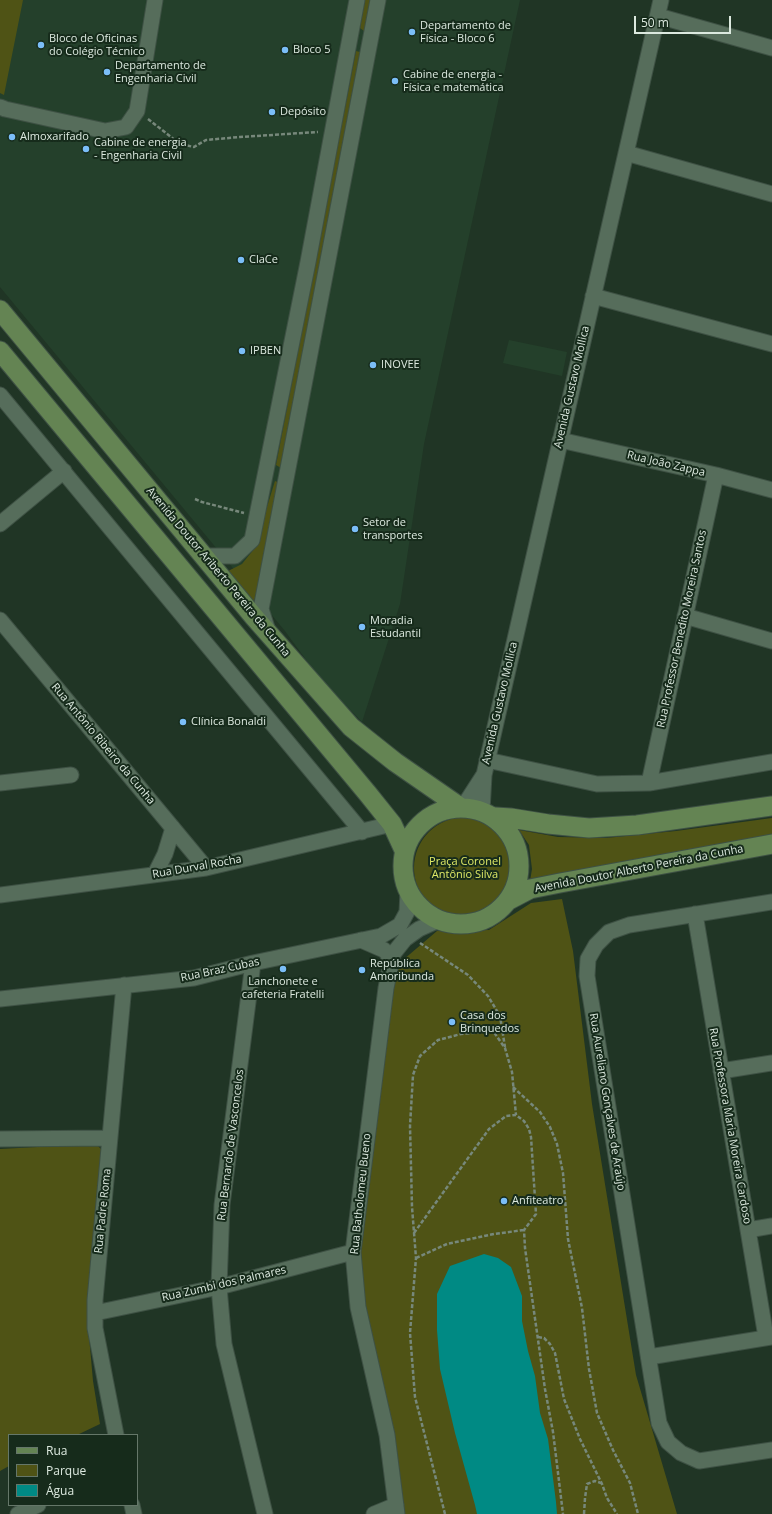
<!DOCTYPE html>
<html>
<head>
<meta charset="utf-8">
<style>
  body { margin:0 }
  #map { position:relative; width:772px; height:1514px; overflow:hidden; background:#203525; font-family:"Open Sans",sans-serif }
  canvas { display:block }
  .legend { position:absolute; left:8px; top:1434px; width:130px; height:72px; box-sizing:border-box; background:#162b1b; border:1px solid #657769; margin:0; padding:5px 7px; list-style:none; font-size:12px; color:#dce9df }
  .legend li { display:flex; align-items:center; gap:8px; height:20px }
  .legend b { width:20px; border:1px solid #657769 }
  .scale { position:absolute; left:634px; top:16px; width:97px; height:18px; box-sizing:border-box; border:2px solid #dce9df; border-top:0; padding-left:5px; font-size:12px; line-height:14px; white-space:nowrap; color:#dce9df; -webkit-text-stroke:3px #162b1b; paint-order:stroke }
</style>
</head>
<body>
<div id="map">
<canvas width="772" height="1514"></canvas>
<ul class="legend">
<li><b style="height:5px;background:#648453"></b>Rua</li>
<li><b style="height:11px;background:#4f5315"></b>Parque</li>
<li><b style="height:11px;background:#008a84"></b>Água</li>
</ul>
<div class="scale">50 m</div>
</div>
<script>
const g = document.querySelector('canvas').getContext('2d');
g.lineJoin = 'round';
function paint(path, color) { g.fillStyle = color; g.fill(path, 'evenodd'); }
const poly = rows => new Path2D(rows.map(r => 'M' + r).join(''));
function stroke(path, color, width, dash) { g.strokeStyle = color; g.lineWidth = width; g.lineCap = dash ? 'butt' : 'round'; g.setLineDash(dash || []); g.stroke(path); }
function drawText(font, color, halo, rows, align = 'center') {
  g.font = font + ' "Open Sans",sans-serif'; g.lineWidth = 4; g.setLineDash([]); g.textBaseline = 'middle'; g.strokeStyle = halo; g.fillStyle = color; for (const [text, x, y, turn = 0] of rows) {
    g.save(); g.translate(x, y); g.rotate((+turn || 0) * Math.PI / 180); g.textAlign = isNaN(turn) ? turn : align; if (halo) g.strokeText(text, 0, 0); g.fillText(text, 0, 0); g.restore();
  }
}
paint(poly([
  [0,0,520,0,424,444,400,604,362,722,320,679,285,631,0,287],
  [509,340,567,352,562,376,503,363]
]), '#24402b');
paint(poly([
  [0,0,23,0,4,95,0,93],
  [365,0,372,0,367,27,364,31,360,28],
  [356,51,360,52,281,468,276,465],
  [275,481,282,484,254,602,228,571,242,564,254,549],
  '414 868a51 51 0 1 1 102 0a51 51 0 1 1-102 0Z',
  [772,818,772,840,530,881,532,869,529,845,519,830,558,837,606,838,676,831],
  [562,899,573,951,592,1104,636,1375,677,1514,401,1514,367,1328,358,1255,392,978,403,960,437,931,489,930,531,903],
  [93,1144,98,1146,101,1149,102,1154,87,1313,93,1381,100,1424,77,1435,9,1435,9,1466,0,1471,0,1149]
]), '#4f5315');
paint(poly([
  [484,1254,498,1258,511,1267,522,1296,522,1321,528,1351,535,1376,540,1413,548,1439,556,1502,557,1514,477,1514,475,1505,455,1433,440,1369,437,1330,437,1294,450,1266]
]), '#008a84');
const minor = poly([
  [658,16,772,48],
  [0,107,5,109,105,131,126,127,137,111,155,0],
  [626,153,772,194],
  [593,296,772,344],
  [0,395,362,832],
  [560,440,716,475,772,490],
  [0,524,64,471],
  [204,556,235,556,252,540,308,262,357,0],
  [685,616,772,641],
  [0,620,206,868],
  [268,631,261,609,378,0],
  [487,760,597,784,649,783,772,762],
  [0,783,71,775],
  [649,783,716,475],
  [463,807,483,776],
  [482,811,484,775,661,0],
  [155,874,165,854,173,828],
  [0,895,206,868,392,824],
  [772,902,629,925,609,932,596,945,588,959,587,976,659,1423,668,1442,681,1453,699,1461,772,1450],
  [695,914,766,1337],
  [361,940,384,950,388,954,390,965],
  [253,963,222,1205,219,1287,224,1344,265,1514],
  [0,999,194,978,253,963,381,936,400,925,407,912,408,891],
  [721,1071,772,1063],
  [0,1139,110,1138],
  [748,1230,772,1226],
  [95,1313,219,1287,353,1252],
  [649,1357,772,1337],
  [116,1435,98,1343,95,1328,95,1300,124,985],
  [132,1505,134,1514],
  [18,1514,38,1505],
  [374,1514,396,1505],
  [397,1514,387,1435,358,1307,353,1252,386,988,393,954,405,939,419,929,439,920]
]);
const major = poly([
  [0,310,254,617,351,727,395,762,460,807],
  [0,351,368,794,392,824,404,850],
  '403 866a58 58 0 1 1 116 0a58 58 0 1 1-116 0Z',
  [495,817,511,818,548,824,589,828,637,825,772,806],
  [509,900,530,889,560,883,772,844]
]);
stroke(minor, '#3e5144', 17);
stroke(major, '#3e5144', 21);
stroke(poly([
  [148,119,180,144,194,147,206,140,240,137,318,132],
  [195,499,202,502,244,513],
  [420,943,468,975,488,996,500,1016,505,1047],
  [513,1087,540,1112,550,1127,557,1144,563,1173,568,1239,582,1308,589,1369,597,1413,613,1450,630,1483,638,1514],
  [414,1233,489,1129,506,1116,516,1115,524,1121,529,1129,531,1137,536,1214,524,1230,525,1248,545,1389,553,1432,563,1514],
  [416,1258,447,1244,494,1234,524,1230],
  [538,1337,544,1338,550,1344,555,1353,564,1399,580,1439,602,1484,607,1498,617,1514],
  [445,1514,415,1397,410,1333,416,1258,412,1207,410,1126,413,1075,420,1056,438,1040,461,1034,493,1031,505,1048,512,1072,516,1115],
  [584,1514,585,1498,587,1484,595,1481,601,1483]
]), '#77887b', 2.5, [4, 2]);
stroke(minor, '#566d5b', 15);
stroke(major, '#648453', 19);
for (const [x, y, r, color] of [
  [412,32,4,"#7bbef8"],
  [41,45,4,"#7bbef8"],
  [285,50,4,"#7bbef8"],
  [107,72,4,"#7bbef8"],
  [395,81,4,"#7bbef8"],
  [272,112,4,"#7bbef8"],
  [12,137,4,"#7bbef8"],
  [86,149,4,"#7bbef8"],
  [241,260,4,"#7bbef8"],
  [242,351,4,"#7bbef8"],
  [373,365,4,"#7bbef8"],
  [355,529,4,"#7bbef8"],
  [362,627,4,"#7bbef8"],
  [183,722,4,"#7bbef8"],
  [283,969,4,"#7bbef8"],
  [362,970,4,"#7bbef8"],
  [452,1022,4,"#7bbef8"],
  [504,1201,4,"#7bbef8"]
]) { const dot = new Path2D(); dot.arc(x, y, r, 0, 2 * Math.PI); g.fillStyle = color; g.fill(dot); stroke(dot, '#162b1b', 1.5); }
drawText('11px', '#dce9df', '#162b1b', [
  ["Departamento de",420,26],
  ["Física - Bloco 6",420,39],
  ["Bloco de Oficinas",49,39],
  ["do Colégio Técnico",49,52],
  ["Bloco 5",293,50],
  ["Departamento de",115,66],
  ["Engenharia Civil",115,79],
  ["Cabine de energia -",403,75],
  ["Física e matemática",403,88],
  ["Depósito",280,112],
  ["Almoxarifado",20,137],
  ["Cabine de energia",94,143],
  ["- Engenharia Civil",94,156],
  ["ClaCe",249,260],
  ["IPBEN",250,351],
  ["INOVEE",381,365],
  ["Setor de",363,523],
  ["transportes",363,536],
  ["Moradia",370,621],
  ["Estudantil",370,634],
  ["Clínica Bonaldi",191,722],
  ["República",370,964],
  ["Amoribunda",370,977],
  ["Lanchonete e",283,982,"center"],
  ["cafeteria Fratelli",283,995,"center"],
  ["Casa dos",460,1016],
  ["Brinquedos",460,1029],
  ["Anfiteatro",512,1201]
], 'left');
drawText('11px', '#dce9df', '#162b1b', [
  ["Avenida Gustavo Mollica",572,387,-77],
  ["Rua João Zappa",666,464,13],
  ["Avenida Doutor Ariberto Pereira da Cunha",218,572,50],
  ["Rua Professor Benedito Moreira Santos",682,629,-78],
  ["Avenida Gustavo Mollica",500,703,-77],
  ["Rua Antônio Ribeiro da Cunha",103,744,50],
  ["Rua Durval Rocha",197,867,-10],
  ["Avenida Doutor Alberto Pereira da Cunha",639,869,-11],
  ["Rua Braz Cubas",220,970,-12],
  ["Rua Aureliano Gonçalves de Araújo",607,1102,81],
  ["Rua Professora Maria Moreira Cardoso",730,1126,80],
  ["Rua Bernardo de Vasconcelos",231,1145,-83],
  ["Rua Batholomeu Bueno",361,1194,-84],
  ["Rua Padre Roma",103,1211,-84],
  ["Rua Zumbi dos Palmares",224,1284,-13]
]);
drawText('11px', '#dfe966', '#162b1b', [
  ["Praça Coronel",465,862],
  ["Antônio Silva",465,875]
]);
</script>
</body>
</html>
